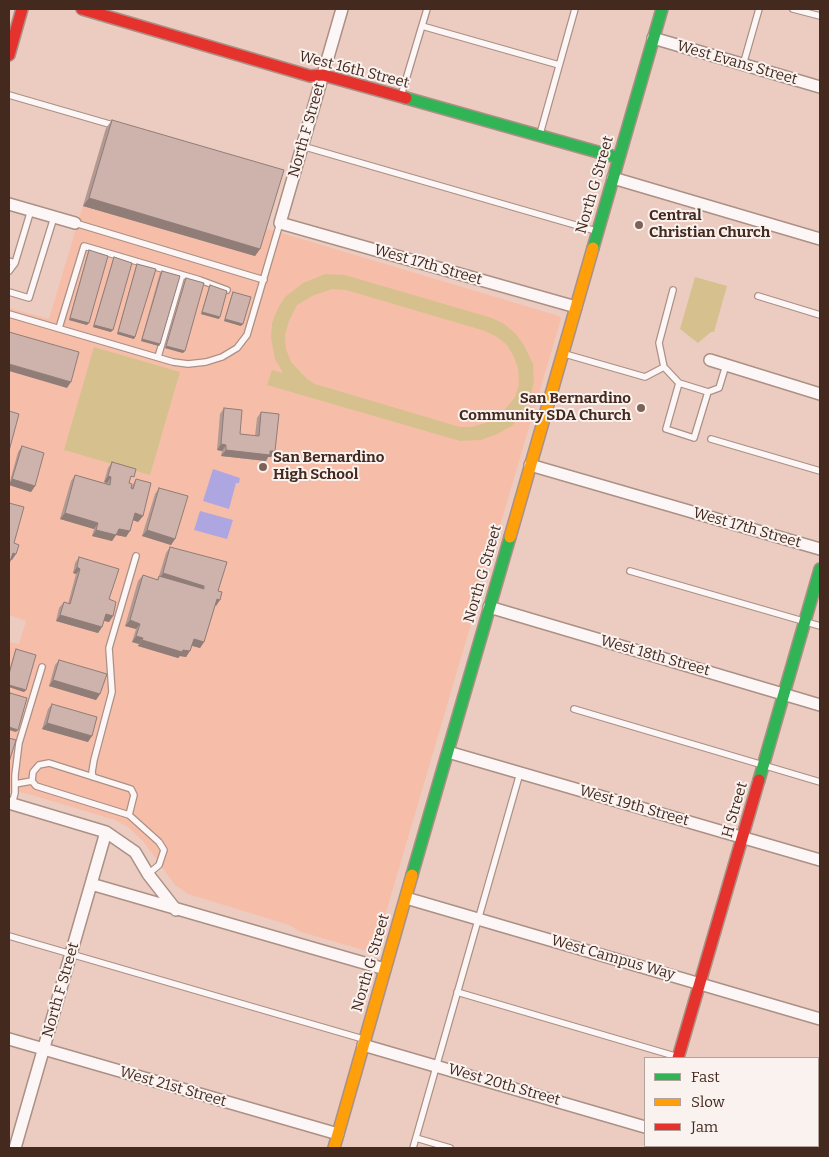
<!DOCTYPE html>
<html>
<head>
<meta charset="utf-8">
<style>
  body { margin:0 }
  #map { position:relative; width:829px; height:1157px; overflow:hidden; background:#ecccc0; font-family:Bitter,serif }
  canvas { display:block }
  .frame { position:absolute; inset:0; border:10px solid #44291f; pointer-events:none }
  .legend { position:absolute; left:644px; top:1057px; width:175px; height:90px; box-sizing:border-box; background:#faf2ef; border:1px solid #b1a29c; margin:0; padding:6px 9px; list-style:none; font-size:15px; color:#44291f }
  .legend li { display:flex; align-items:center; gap:10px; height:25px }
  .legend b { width:25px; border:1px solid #b1a29c }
</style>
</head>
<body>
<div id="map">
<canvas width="829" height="1157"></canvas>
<div class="frame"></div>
<ul class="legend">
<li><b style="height:6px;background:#30b455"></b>Fast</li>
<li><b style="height:6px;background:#ff9f0a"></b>Slow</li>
<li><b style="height:6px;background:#e5322d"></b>Jam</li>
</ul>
</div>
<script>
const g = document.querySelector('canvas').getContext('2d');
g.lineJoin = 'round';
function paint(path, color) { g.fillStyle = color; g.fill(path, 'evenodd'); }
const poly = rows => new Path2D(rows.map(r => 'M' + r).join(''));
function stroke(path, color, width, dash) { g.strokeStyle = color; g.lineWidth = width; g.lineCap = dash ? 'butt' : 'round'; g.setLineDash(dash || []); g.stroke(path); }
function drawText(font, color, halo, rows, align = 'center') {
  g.font = font + ' Bitter,serif'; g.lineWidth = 4; g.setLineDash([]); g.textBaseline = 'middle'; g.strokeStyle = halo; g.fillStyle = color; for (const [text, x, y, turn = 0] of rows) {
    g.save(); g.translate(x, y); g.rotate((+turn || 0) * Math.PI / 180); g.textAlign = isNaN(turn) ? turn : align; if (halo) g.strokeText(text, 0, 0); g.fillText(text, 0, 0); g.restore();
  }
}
paint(poly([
  [106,128,265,228,559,316,561,319,374,953,301,932,289,925,188,894,175,885,143,841,128,827,115,820,25,793,9,790,9,642,19,644,26,621,9,615,9,308,49,319]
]), '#f6bea8');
paint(poly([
  [325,274,345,275,492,318,504,324,515,333,524,345,533,364,534,380,530,399,521,414,512,426,497,434,481,440,460,441,267,385,272,370,283,373,275,359,271,338,272,323,278,308,285,297,303,283],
  [332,289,346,290,485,331,497,337,507,345,513,355,518,368,519,384,515,397,503,412,486,423,471,427,460,427,315,384,307,379,291,362,286,349,285,335,289,321,297,305,312,296],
  [695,277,727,286,714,332,711,332,698,343,680,329],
  [94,347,180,372,150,475,64,450]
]), '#d6c18e');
paint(poly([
  [213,469,240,478,239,483,236,483,229,509,203,501],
  [200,511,233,520,227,539,194,530]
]), '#aea6e0');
const lane = poly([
  [793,9,820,16],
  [422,26,559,65],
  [743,65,759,9],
  [9,95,116,126],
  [401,96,427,9],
  [540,134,575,9],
  [302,146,596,231],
  [75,223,264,280],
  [9,261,15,263,31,210],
  [9,271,15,263],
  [9,292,29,298,54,217],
  [758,296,820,315],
  [9,314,173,362,188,364,206,362,222,357,237,348,247,335,280,223],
  [59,328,84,246,200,280,227,290],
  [565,354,645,377,664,367,679,383,708,392,694,438,666,429,679,383],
  [158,357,182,275],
  [664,367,659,343,673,290],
  [708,392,719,388,726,365],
  [711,439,820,471],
  [630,571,820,626],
  [574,709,820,782],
  [93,777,92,772,94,760,112,692,109,648,136,556],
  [15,784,32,781],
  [12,804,15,793,15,775,19,743,42,667],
  [129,815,134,795,131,789,49,763,39,765,33,772,32,781,36,786,129,815,159,842,164,850,159,865,148,874],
  [9,936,363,1039],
  [457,992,678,1057],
  [818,1098,820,1099],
  [416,1138,450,1148],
  [413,1148,520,773]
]);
const street = poly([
  [342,9,280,223,576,307],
  [653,38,820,87],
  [613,178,820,239],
  [9,204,75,223],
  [710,360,820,394],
  [530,465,820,549],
  [489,607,820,705],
  [448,752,820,860],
  [9,803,106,832,135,852,148,874,176,910],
  [91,884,385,969],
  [406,898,820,1019],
  [9,1039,338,1134],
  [363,1045,645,1127],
  [710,1146,718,1148],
  [15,1148,106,832]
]);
const fast = poly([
  [406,98,619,158],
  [593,248,662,9],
  [759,780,820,569],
  [412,875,510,537]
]);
const slow = poly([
  [510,537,593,248],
  [334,1148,412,875],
  [652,1148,653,1146]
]);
const jam = poly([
  [82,9,310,76,323,75,406,98],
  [9,55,22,9],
  [678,1058,759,780]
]);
stroke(lane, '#ab9086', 8);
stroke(street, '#ab9086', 14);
stroke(fast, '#ab9086', 14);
stroke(slow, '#ab9086', 14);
stroke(jam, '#ab9086', 14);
stroke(lane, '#fcf7f6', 5.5);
stroke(street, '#fcf7f6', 11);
stroke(fast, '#30b455', 11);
stroke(slow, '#ff9f0a', 11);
stroke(jam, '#e5322d', 11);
paint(poly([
  [112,120,260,249,255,256,83,206,106,128],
  [89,250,87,325,69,320,88,252],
  [114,257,111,332,93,327,113,259],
  [137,264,135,337,134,339,117,334,136,266],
  [162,271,160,344,159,346,141,341,160,273],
  [186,278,183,353,165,348,185,280],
  [210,285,219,319,201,314,209,287],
  [233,292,241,326,224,321,232,294],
  [224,408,240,434,255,436,257,418,261,412,275,451,271,457,268,457,266,461,221,456,222,451,217,450,220,414],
  [22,446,35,486,31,492,9,485,18,452],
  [112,462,130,483,131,488,136,479,143,516,138,522,133,520,126,537,116,535,112,541,92,536,94,529,60,519,71,481,75,475,107,484,104,482,108,468],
  [159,488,175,539,171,545,142,536,155,494],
  [170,547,218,591,216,606,215,606,204,642,200,648,192,646,186,657,180,656,178,658,138,646,139,644,132,642,136,629,125,626,138,581,143,575,157,580,159,576,166,553],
  [79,557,109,599,113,616,109,622,104,621,102,627,98,633,56,621,59,608,64,602,68,604,76,574,73,573,75,563],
  [16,649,26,690,24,692,9,687,9,671,15,651],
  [59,660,100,694,96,700,49,686,55,665],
  [52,704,88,742,42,729,48,709]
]), '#b19994');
paint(poly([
  [89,198,260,249,255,256,83,206],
  [202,312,220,317,219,319,201,314],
  [70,318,89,323,87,325,69,320],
  [225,319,243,324,241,326,224,321],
  [94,325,113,330,111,332,93,327],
  [118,332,135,337,134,339,117,334],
  [142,339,160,344,159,346,141,341],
  [166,346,185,351,183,353,165,348],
  [9,364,71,382,67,388,9,371],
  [221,444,226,445,222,451,217,450],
  [226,450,270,451,275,451,271,457,268,457,266,461,221,456],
  [108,476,111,477,107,483,104,482],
  [12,479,35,486,31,492,9,485],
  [65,513,98,523,94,529,60,519],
  [135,513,143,516,138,522,130,519],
  [119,529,130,531,126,537,116,535,112,541,92,536,96,530],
  [147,530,175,539,171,545,142,536],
  [13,553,16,554,12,560,9,559],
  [77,567,80,569,76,574,73,573],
  [163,573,204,586,200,592,159,579],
  [217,599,220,600,216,606,213,605],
  [106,614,113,616,109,622,101,620],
  [60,615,102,627,98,633,56,621],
  [130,620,140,624,136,629,125,626],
  [136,636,143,638,139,644,132,642],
  [194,639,204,642,200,648,190,645],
  [142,640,183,650,190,651,186,657,180,656,178,658,138,646],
  [53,680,100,694,96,700,49,686],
  [9,685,26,690,24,692,9,687],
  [47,723,92,736,88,742,42,729],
  [9,727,18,730,16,732,9,730]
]), '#907d78');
const building = poly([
  [112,120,284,170,260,249,89,198,112,120],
  [89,250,108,256,89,323,70,318,89,250],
  [114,257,132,263,113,330,94,325,114,257],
  [137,264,156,269,135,337,118,332,137,264],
  [162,271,180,276,160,344,142,339,162,271],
  [186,278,204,283,185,351,166,346,186,278],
  [210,285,227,291,220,317,202,312,210,285],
  [233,292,251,297,243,324,225,319,233,292],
  [9,332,79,352,71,382,9,364,9,332],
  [224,408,242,410,240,434,259,436,261,412,279,414,275,451,270,451,270,455,226,450,226,445,221,444,224,408],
  [9,411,19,414,9,451,9,411],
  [22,446,44,453,35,486,12,479,22,446],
  [112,462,136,469,134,477,131,476,129,483,132,484,131,488,133,489,136,479,151,483,143,516,135,513,130,531,119,529,116,535,96,530,98,523,65,513,75,475,110,485,111,477,108,476,112,462],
  [159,488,188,496,175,539,147,530,159,488],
  [9,503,24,507,14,543,19,545,16,554,13,553,9,564,9,503],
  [170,547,227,562,218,591,222,592,220,600,217,599,204,642,194,639,190,651,183,650,182,652,142,640,143,638,136,636,140,624,130,620,143,575,158,580,159,576,204,589,204,586,163,573,170,547],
  [79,557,119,569,109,599,116,602,113,616,106,614,102,627,60,615,64,602,70,604,80,569,77,567,79,557],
  [16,649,36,655,26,690,9,685,9,674,16,649],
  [59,660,107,674,100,694,53,680,59,660],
  [10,693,27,698,18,730,9,727,9,697,10,693],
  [52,704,97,717,92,736,47,723,52,704],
  [9,738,16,740,9,762,9,738]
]);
paint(building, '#ceb2ac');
stroke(building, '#907d78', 1);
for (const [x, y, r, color] of [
  [639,225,5,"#7f6257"],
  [641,408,5,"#7f6257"],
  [263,467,5,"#7f6257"]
]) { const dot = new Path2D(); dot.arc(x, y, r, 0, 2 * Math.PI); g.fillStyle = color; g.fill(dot); stroke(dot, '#faf2ef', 2); }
drawText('15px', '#44291f', '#faf2ef', [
  ["West Evans Street",737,63,16],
  ["West 16th Street",354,70,14],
  ["North F Street",307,130,-74],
  ["North G Street",595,185,-74],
  ["West 17th Street",428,265,16],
  ["West 17th Street",747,528,16],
  ["North G Street",483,574,-74],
  ["West 18th Street",655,656,16],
  ["West 19th Street",634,806,16],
  ["H Street",735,810,-74],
  ["West Campus Way",613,958,16],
  ["North G Street",371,963,-74],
  ["North F Street",61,990,-74],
  ["West 20th Street",504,1085,16],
  ["West 21st Street",173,1087,16]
]);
drawText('bold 15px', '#44291f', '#faf2ef', [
  ["Central",649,216],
  ["Christian Church",649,233],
  ["San Bernardino",631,399,"right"],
  ["Community SDA Church",631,416,"right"],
  ["San Bernardino",273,458],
  ["High School",273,475]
], 'left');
</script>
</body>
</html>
